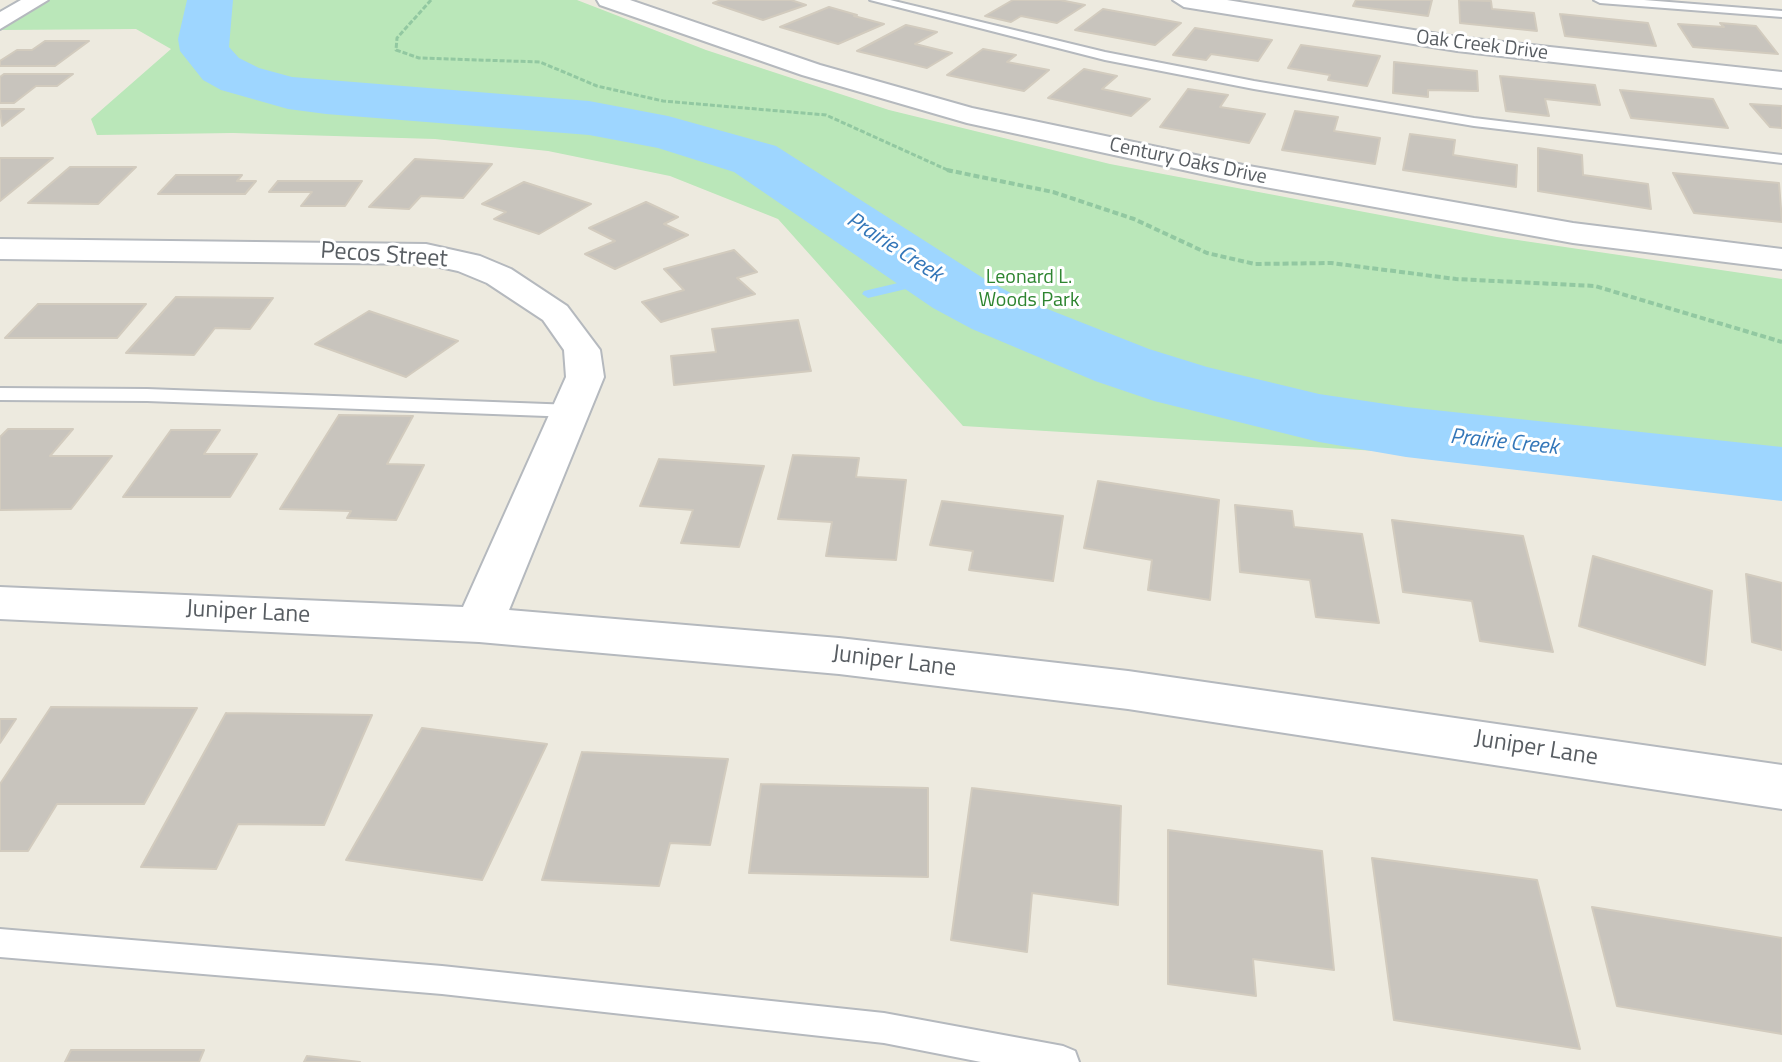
<!DOCTYPE html>
<html>
<head>
<meta charset="utf-8">
<style>
  body { margin:0 }
  canvas { display:block; background:#edeadf }
</style>
</head>
<body>
<canvas width="1782" height="1062"></canvas>
<script>
const g = document.querySelector('canvas').getContext('2d');
g.lineJoin = 'round';
function paint(path, color) { g.fillStyle = color; g.fill(path, 'evenodd'); }
const poly = rows => new Path2D(rows.map(r => 'M' + r).join(''));
function stroke(path, color, width, dash) { g.strokeStyle = color; g.lineWidth = width; g.lineCap = dash ? 'butt' : 'round'; g.setLineDash(dash || []); g.stroke(path); }
function drawText(font, color, halo, rows, align = 'center') {
  g.font = font + ' "Titillium Web",sans-serif'; g.lineWidth = 6; g.setLineDash([]); g.textBaseline = 'middle'; g.strokeStyle = halo; g.fillStyle = color; for (const [text, x, y, turn = 0] of rows) {
    g.save(); g.translate(x, y); g.rotate((+turn || 0) * Math.PI / 180); g.textAlign = isNaN(turn) ? turn : align; if (halo) g.strokeText(text, 0, 0); g.fillText(text, 0, 0); g.restore();
  }
}
paint(poly([
  [43,0,577,0,706,50,889,110,1110,164,1497,237,1782,279,1782,493,1427,454,963,426,778,219,670,176,548,151,435,139,233,133,97,135,91,119,171,49,136,29,0,30]
]), '#bae7b9');
paint(poly([
  [936,274,940,275,940,281,868,298,862,294,864,291,936,274]
]), '#9ed6ff');
paint(poly([
  [187,0,233,0,229,47,239,58,259,68,292,77,589,101,668,116,776,146,983,278,1022,299,1149,349,1207,367,1319,394,1406,407,1782,447,1782,501,1406,457,1319,442,1154,401,1095,381,972,329,933,308,734,172,658,148,589,135,326,114,288,109,221,90,203,80,180,51,178,39,187,0]
]), '#9ed6ff');
const building = poly([
  [721,0,791,0,806,5,763,20,713,3,721,0],
  [1013,0,1060,0,1085,5,1057,23,1021,16,1011,22,985,16,1013,0],
  [1356,0,1432,0,1428,16,1353,6,1356,0],
  [1459,0,1491,1,1492,9,1534,13,1537,31,1460,23,1459,0],
  [829,7,857,15,854,16,884,24,838,44,780,27,829,7],
  [1103,9,1181,23,1155,45,1075,30,1103,9],
  [1560,14,1648,23,1656,46,1565,36,1560,14],
  [1720,23,1756,26,1778,54,1693,47,1678,24,1724,27,1720,23],
  [906,25,937,32,915,44,952,53,927,68,857,51,906,25],
  [1195,28,1272,40,1258,61,1211,54,1206,60,1173,55,1195,28],
  [45,41,89,41,55,66,0,66,0,61,17,50,32,50,45,41],
  [1301,45,1380,56,1367,86,1328,80,1330,75,1288,68,1301,45],
  [983,49,1016,55,1007,62,1049,70,1024,91,947,75,983,49],
  [1394,62,1477,71,1478,91,1428,90,1428,97,1393,93,1394,62],
  [1084,69,1117,76,1102,89,1150,99,1131,116,1048,98,1084,69],
  [4,74,73,74,57,86,36,86,14,103,0,103,0,77,4,74],
  [1500,76,1595,85,1600,105,1545,99,1549,116,1506,111,1500,76],
  [1188,89,1228,95,1220,107,1265,114,1249,143,1160,127,1188,89],
  [1620,90,1713,99,1728,128,1631,118,1620,90],
  [1750,104,1782,106,1782,128,1770,127,1750,104],
  [0,109,24,109,2,126,0,109],
  [1295,111,1338,117,1334,131,1380,138,1375,164,1282,150,1295,111],
  [1410,134,1455,140,1453,155,1517,165,1516,187,1403,170,1410,134],
  [1538,148,1582,155,1583,175,1648,184,1651,209,1538,191,1538,148],
  [0,158,53,158,0,201,0,158],
  [415,159,492,164,463,198,421,196,409,209,369,207,415,159],
  [70,167,136,167,98,204,28,203,70,167],
  [1673,173,1779,183,1782,222,1694,213,1673,173],
  [176,175,242,175,237,181,256,181,245,194,158,194,176,175],
  [278,181,362,181,345,206,301,206,312,192,269,192,278,181],
  [524,182,591,204,539,234,494,219,506,212,482,204,524,182],
  [646,202,678,217,664,224,688,235,615,269,585,254,615,241,589,228,646,202],
  [734,250,757,272,737,278,755,294,661,322,642,302,684,290,664,269,734,250],
  [176,297,273,298,250,329,215,328,194,355,126,353,176,297],
  [38,304,146,304,117,338,5,338,38,304],
  [369,311,458,341,406,377,315,344,369,311],
  [798,320,811,371,674,385,671,356,716,352,712,329,798,320],
  [339,415,413,416,387,464,424,465,396,520,347,518,351,511,280,509,339,415],
  [8,429,73,429,50,456,112,456,71,509,0,510,0,437,8,429],
  [171,430,220,430,204,454,257,454,230,497,123,497,171,430],
  [793,455,859,458,856,477,906,480,896,560,826,556,832,522,778,519,793,455],
  [659,459,764,466,739,547,681,543,693,510,640,506,659,459],
  [1098,481,1219,500,1210,600,1148,590,1152,560,1084,548,1098,481],
  [942,501,1063,516,1053,581,969,570,973,551,930,545,942,501],
  [1235,505,1292,511,1294,527,1362,534,1379,623,1316,617,1310,580,1240,572,1235,505],
  [1392,520,1523,536,1553,652,1480,641,1472,601,1403,592,1392,520],
  [1593,556,1712,591,1705,665,1579,626,1593,556],
  [1746,574,1782,583,1782,650,1752,642,1746,574],
  [51,707,197,708,144,804,57,804,28,851,0,851,0,784,51,707],
  [226,713,372,715,324,825,238,824,216,869,141,867,226,713],
  [0,719,16,719,0,743,0,719],
  [422,728,547,744,482,880,346,860,422,728],
  [582,752,728,759,710,845,670,843,659,886,542,880,582,752],
  [761,784,928,788,928,877,749,873,761,784],
  [972,788,1121,806,1118,905,1032,893,1027,952,951,940,972,788],
  [1168,830,1322,851,1334,970,1253,959,1256,996,1168,984,1168,830],
  [1372,858,1537,880,1580,1049,1394,1020,1372,858],
  [1592,907,1782,938,1782,1034,1617,1006,1592,907],
  [71,1050,204,1050,199,1062,65,1062,71,1050],
  [307,1056,360,1062,304,1062,307,1056]
]);
paint(building, '#c8c4bd');
stroke(building, '#d2cbbe', 2);
const lane = poly([
  [870,0,890,0,1105,52,1254,81,1474,118,1782,155,1782,163,1474,126,1254,89,1105,60,870,0],
  [1594,0,1644,0,1782,11,1782,17,1600,3,1594,0],
  [0,388,147,389,573,405,583,411,573,417,147,401,0,400,0,388],
  [0,929,442,966,884,1013,1063,1046,1075,1051,1079,1062,981,1062,884,1043,442,994,0,957,0,929]
]);
const street = poly([
  [21,0,48,0,0,29,0,12,21,0],
  [597,0,630,0,820,65,972,108,1243,165,1573,223,1782,249,1782,269,1573,243,1243,183,967,123,802,75,600,5,597,0],
  [1173,0,1227,0,1457,37,1782,72,1782,88,1457,51,1184,7,1173,0],
  [0,239,426,244,480,256,511,269,567,306,600,350,604,377,509,610,839,638,1128,671,1782,765,1782,809,1128,709,839,674,479,642,0,619,0,587,463,607,566,377,564,350,543,320,487,283,458,271,426,264,0,259,0,239]
]);
stroke(lane, '#b5b9be', 4);
stroke(street, '#b5b9be', 4);
stroke(poly([
  [431,0,397,38,396,50,419,58,540,62,597,86,663,101,826,115,952,172]
]), '#92c8a1', 3, [5, 2]);
stroke(poly([
  [947,170,1053,192,1134,219,1207,253,1255,264,1331,263,1456,279,1595,286,1782,342]
]), '#92c8a1', 4, [6, 3]);
paint(lane, '#fff');
paint(street, '#fff');
drawText('20px', '#585d62', '#fff', [
  ["Oak Creek Drive",1482,46,7],
  ["Century Oaks Drive",1188,162,12]
]);
drawText('20px', '#2e8530', '#fff', [
  ["Leonard L.",1029,278],
  ["Woods Park",1029,301]
]);
drawText('italic 22px', '#3376b8', '#fff', [
  ["Prairie Creek",894,248,33],
  ["Prairie Creek",1504,443,6]
]);
drawText('24px', '#585d62', '#fff', [
  ["Pecos Street",384,256,4],
  ["Juniper Lane",248,613,3],
  ["Juniper Lane",894,662,7],
  ["Juniper Lane",1536,749,9]
]);
</script>
</body>
</html>
